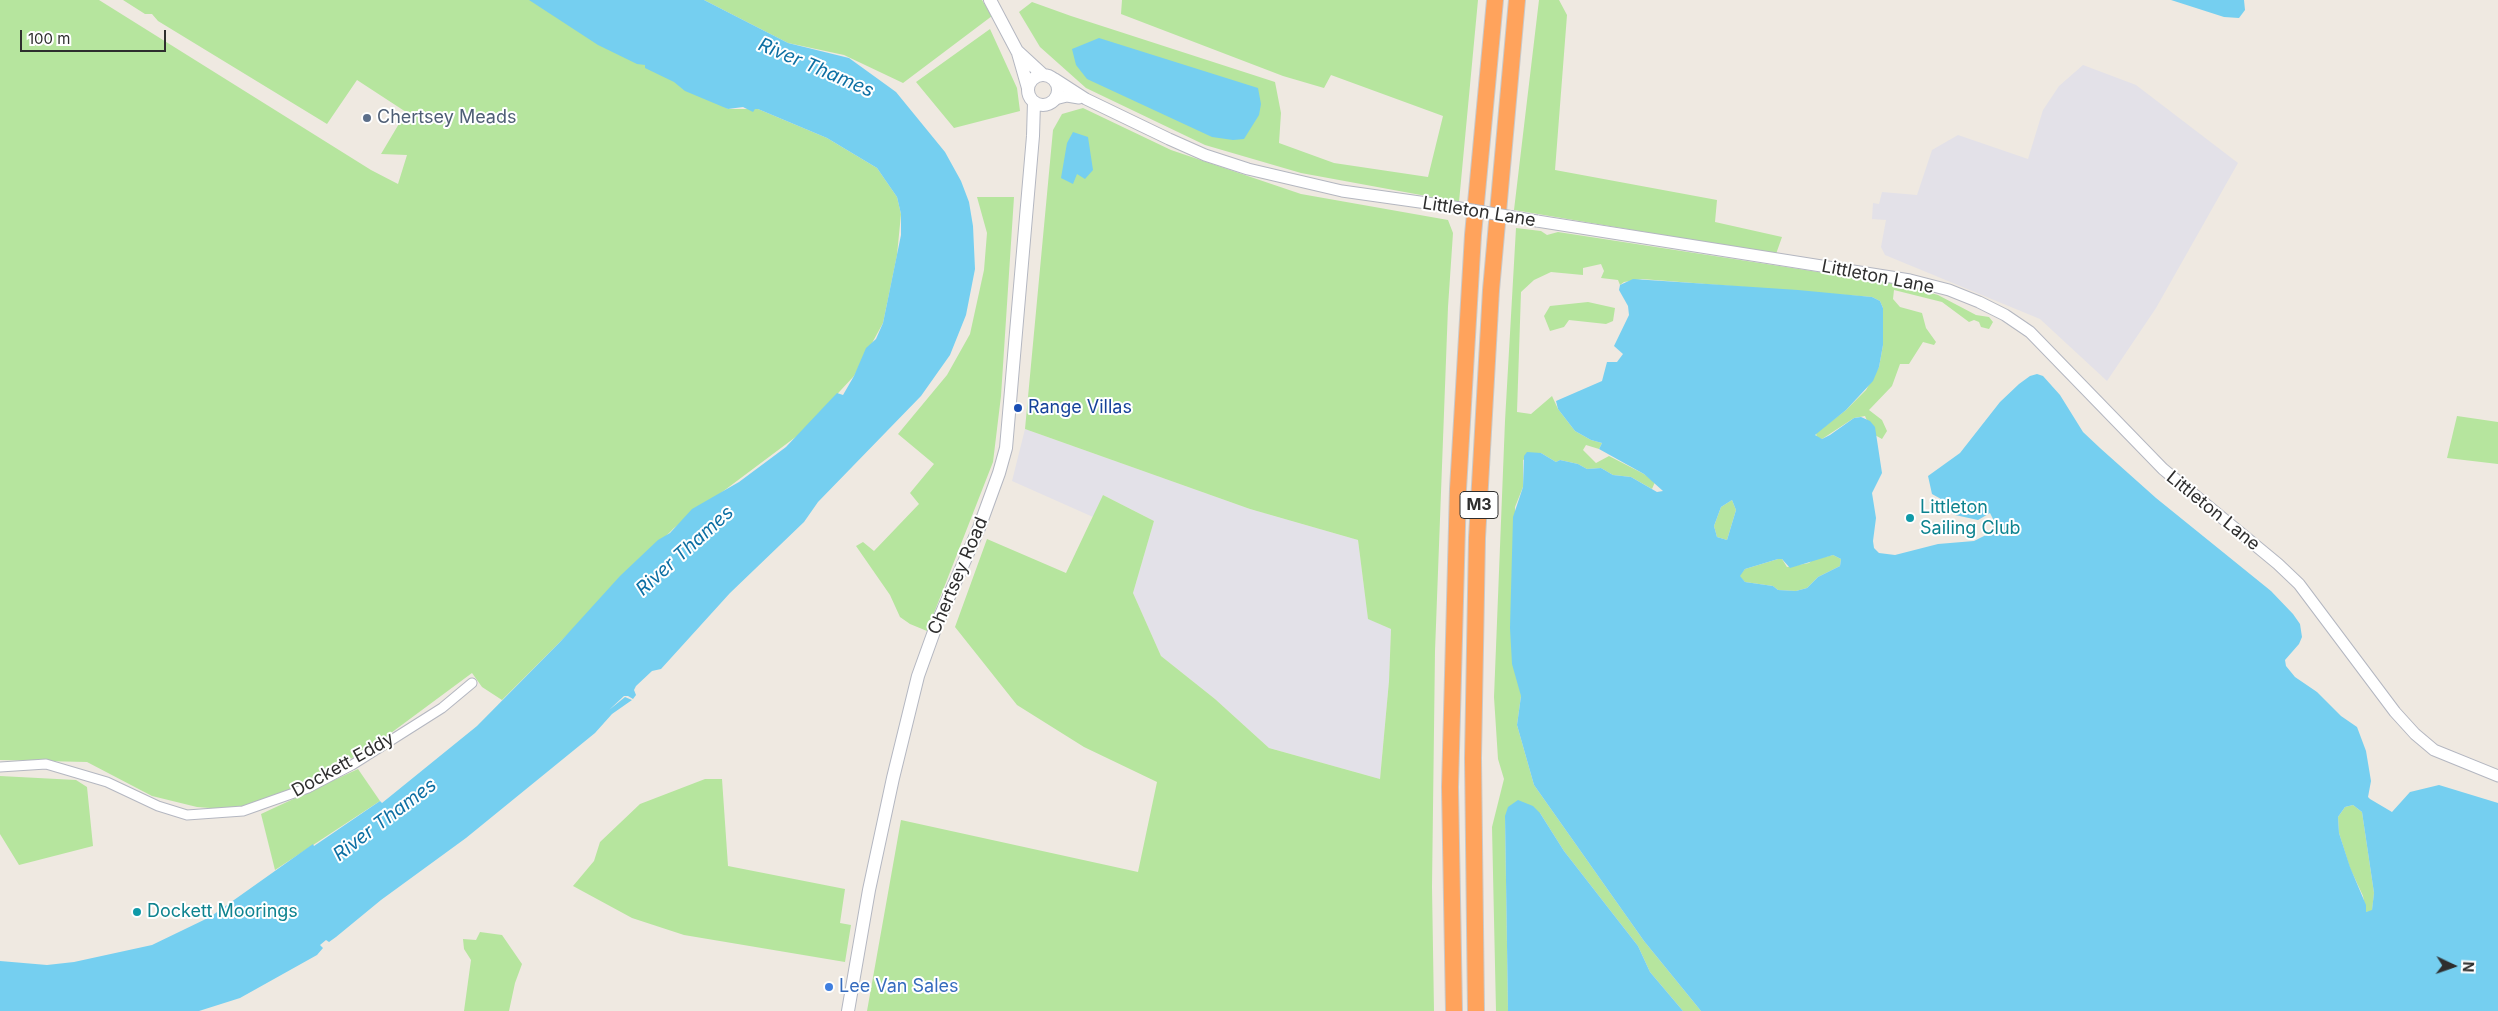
<!DOCTYPE html>
<html>
<head>
<meta charset="utf-8">
<style>
  body { margin:0 }
  #map { position:relative; width:2498px; height:1011px; overflow:hidden; background:#efe9e1; font-family:Inter,sans-serif }
  canvas { display:block }
  .north { position:absolute; left:2428px; top:941px; width:50px; height:50px; -webkit-text-stroke:4px #fff; paint-order:stroke; rotate:93deg; font-size:14px; font-weight:700; line-height:20px; text-align:center; color:#2e2e2e }
  .north::after { content:''; display:block; margin:auto; width:18px; height:22px; background:#2e2e2e; clip-path:polygon(50% 0,100% 100%,50% 72%,0 100%) }
  .scale { position:absolute; left:20px; top:30px; width:146px; height:22px; box-sizing:border-box; border:2px solid #2e2e2e; border-top:0; padding-left:6px; font-size:15px; line-height:18px; white-space:nowrap; color:#2e2e2e; -webkit-text-stroke:4px #fff; paint-order:stroke }
</style>
</head>
<body>
<div id="map">
<canvas width="2498" height="1011"></canvas>
<div class="north">N</div>
<div class="scale">100 m</div>
</div>
<script>
const g = document.querySelector('canvas').getContext('2d');
g.lineJoin = 'round';
function paint(path, color) { g.fillStyle = color; g.fill(path, 'evenodd'); }
const poly = rows => new Path2D(rows.map(r => 'M' + r).join(''));
function stroke(path, color, width, dash) { g.strokeStyle = color; g.lineWidth = width; g.lineCap = dash ? 'butt' : 'round'; g.setLineDash(dash || []); g.stroke(path); }
function drawText(font, color, halo, rows, align = 'center') {
  g.font = font + ' Inter,sans-serif'; g.lineWidth = 4; g.setLineDash([]); g.textBaseline = 'middle'; g.strokeStyle = halo; g.fillStyle = color; for (const [text, x, y, turn = 0] of rows) {
    g.save(); g.translate(x, y); g.rotate((+turn || 0) * Math.PI / 180); g.textAlign = isNaN(turn) ? turn : align; if (halo) g.strokeText(text, 0, 0); g.fillText(text, 0, 0); g.restore();
  }
}
paint(poly([
  [2083,65,2136,85,2238,163,2156,308,2107,381,2040,319,1885,255,1881,247,1886,220,1872,219,1873,203,1879,204,1882,192,1917,195,1932,150,1958,135,2028,159,2043,110,2059,86],
  [1025,429,1250,509,1358,540,1368,618,1391,629,1389,681,1380,779,1269,748,1215,699,1161,656,1133,593,1154,521,1103,495,1093,517,1012,481]
]), '#e3e1e8');
paint(poly([
  [0,0,99,0,371,170,398,184,407,155,381,154,406,112,357,80,327,124,158,21,152,14,145,14,123,0,534,0,728,109,758,109,827,138,877,168,897,197,901,214,897,255,883,323,854,376,801,433,674,528,502,700,482,687,472,673,372,747,300,787,236,810,197,807,152,796,87,762,0,760],
  [704,0,982,0,992,16,903,83,844,55,788,43],
  [1122,0,1478,0,1459,202,1301,173,1205,145,1086,88,1040,47,1019,12,1032,2,1071,16,1275,82,1281,113,1279,143,1334,163,1428,177,1443,116,1331,75,1324,88,1283,76,1121,14],
  [1539,0,1559,0,1567,15,1555,170,1717,200,1715,222,1782,237,1776,254,1514,210],
  [990,29,1017,88,1020,111,954,128,916,82],
  [1083,108,1171,150,1301,194,1448,220,1453,233,1448,307,1435,651,1432,887,1434,1011,867,1011,901,820,1138,872,1157,782,1084,747,1017,705,955,627,987,539,1066,573,1103,495,1154,521,1133,593,1161,656,1215,699,1269,748,1380,779,1389,681,1391,629,1368,619,1358,540,1250,509,1025,429,1053,130,1062,114],
  [977,197,1014,197,1001,396,993,462,927,631,910,624,900,617,890,595,856,546,863,542,874,551,919,504,910,493,934,464,898,434,947,375,970,334,984,270,987,233],
  [1516,228,1541,231,1547,235,1558,232,1903,285,1938,295,1976,315,1989,317,1993,322,1989,329,1981,327,1979,322,1974,320,1969,322,1942,302,1894,290,1893,299,1900,307,1922,313,1926,328,1936,342,1934,345,1923,342,1909,364,1900,364,1892,386,1869,410,1882,420,1887,431,1882,439,1873,434,1865,416,1854,418,1822,439,1817,438,1816,433,1846,410,1866,390,1879,367,1883,345,1883,308,1880,301,1872,297,1642,279,1624,282,1620,285,1618,280,1601,278,1604,271,1601,264,1583,268,1583,275,1551,272,1534,280,1521,292,1517,412,1531,414,1552,396,1558,409,1575,431,1591,440,1602,443,1599,449,1586,445,1583,450,1596,463,1609,456,1644,474,1655,482,1652,489,1631,477,1613,475,1601,468,1587,469,1578,464,1560,460,1556,462,1541,453,1523,460,1523,487,1515,507,1521,696,1517,725,1534,785,1644,941,1701,1011,1683,1011,1650,972,1638,946,1564,851,1540,813,1505,816,1508,1011,1496,1011,1492,827,1504,779,1498,759,1494,697,1505,421],
  [1588,302,1615,308,1613,321,1606,324,1569,320,1564,327,1550,331,1544,316,1550,306],
  [2457,416,2498,422,2498,464,2447,458],
  [1732,500,1736,510,1727,540,1717,537,1714,526,1721,507],
  [1833,555,1841,559,1840,566,1818,577,1807,588,1796,591,1778,590,1773,586,1745,582,1739,576,1745,569,1778,559,1782,559,1787,567,1809,563,1812,560],
  [358,769,380,801,275,870,261,814],
  [0,776,76,780,87,787,93,846,19,865,0,834],
  [705,779,722,779,728,866,845,889,840,923,851,925,845,962,684,935,632,918,573,886,594,861,600,842,640,804],
  [2353,805,2362,812,2374,893,2372,911,2366,912,2363,896,2350,868,2339,833,2338,817,2345,807],
  [480,932,502,935,522,964,515,983,509,1011,464,1011,471,960,464,949,463,939,476,940]
]), '#b6e59e');
paint(poly([
  [529,0,704,0,788,43,849,58,896,92,945,152,961,181,969,202,973,226,975,269,966,315,950,355,921,396,818,502,804,522,730,593,661,669,652,671,636,686,634,690,636,695,633,699,628,696,624,696,609,710,625,697,632,700,612,714,595,733,466,838,381,900,336,937,329,942,326,940,320,945,323,948,317,955,240,998,199,1011,0,1011,0,961,47,965,74,962,152,945,210,917,313,844,314,846,380,801,382,803,477,726,561,641,620,576,658,540,670,533,692,509,739,482,786,447,837,393,843,395,854,376,866,348,876,339,883,323,901,235,901,214,897,197,877,168,827,138,758,109,755,109,753,112,743,107,728,109,685,91,674,82,645,68,645,65,637,64,598,45],
  [2171,0,2244,0,2245,10,2239,18,2224,17],
  [1099,38,1258,88,1261,104,1259,115,1244,139,1233,140,1212,137,1087,79,1076,65,1072,49],
  [1073,132,1088,137,1093,170,1085,179,1077,174,1073,184,1061,178,1067,143],
  [1633,279,1798,290,1872,297,1880,301,1883,308,1883,345,1879,367,1873,381,1846,410,1815,435,1822,439,1830,435,1854,418,1861,417,1870,421,1875,427,1882,473,1872,493,1876,518,1873,541,1874,548,1879,553,1895,555,1938,544,1974,541,1992,532,1994,521,1990,513,1978,520,1955,515,1943,507,1941,499,1932,494,1928,476,1960,453,2000,402,2019,384,2030,376,2037,374,2043,376,2060,395,2083,432,2100,448,2156,498,2271,591,2293,614,2300,624,2302,637,2299,644,2285,660,2286,666,2295,677,2317,692,2341,716,2357,727,2366,751,2371,781,2368,797,2370,799,2392,812,2410,792,2439,785,2498,803,2498,1011,1701,1011,1644,941,1534,785,1517,725,1521,696,1512,664,1510,628,1513,517,1523,487,1524,456,1527,452,1541,453,1556,462,1560,460,1578,464,1587,469,1601,468,1613,475,1631,477,1657,492,1663,491,1644,474,1599,449,1602,443,1591,440,1575,431,1558,409,1556,401,1602,381,1607,362,1617,362,1623,354,1614,346,1629,315,1628,306,1619,290,1620,285],
  [1732,500,1736,510,1727,540,1717,537,1714,526,1721,507],
  [1833,555,1841,559,1840,566,1818,577,1807,588,1796,591,1778,590,1773,586,1745,582,1740,576,1745,569,1778,559,1782,559,1790,568],
  [2353,805,2362,812,2374,893,2372,910,2366,912,2366,905,2350,867,2339,833,2338,817,2345,807],
  [1518,800,1533,806,1540,813,1564,851,1638,946,1650,972,1683,1011,1508,1011,1505,816,1508,807]
]), '#75cff0');
const minor = poly([
  [0,767,46,764,107,782,158,806,187,815,243,811,308,788,352,765,442,708,472,683]
]);
const tertiary = poly([
  [1055,79,1086,99,1169,139,1205,155,1248,169,1342,191,1448,206],
  [1055,99,1067,96,1079,98],
  [1537,221,1910,280,1949,290,1979,302,2005,315,2030,332,2163,469,2278,564,2299,584,2395,712,2415,734,2434,750,2498,776]
]);
const secondary = poly([
  [990,0,1017,51,1042,74],
  [1018,53,1028,88],
  '1028 90a15 15 0 1 1 30 0a15 15 0 1 1-30 0Z',
  [848,1011,869,890,893,778,918,676,936,626,979,528,999,473,1006,448,1033,136,1034,102]
]);
const motorway = poly([
  [1454,1011,1450,787,1458,489,1473,235,1495,0],
  [1476,1011,1473,758,1477,538,1491,290,1517,0]
]);
stroke(minor, '#b4b7c1', 11);
stroke(tertiary, '#b4b7c1', 13);
stroke(secondary, '#b4b7c1', 14);
stroke(motorway, '#c9c9c9', 18);
stroke(minor, '#fff', 9);
stroke(tertiary, '#fff', 11);
stroke(secondary, '#fff', 12);
stroke(motorway, '#ffa35c', 16);
const tertiaryBridge = poly([
  [1448,206,1537,221]
]);
stroke(tertiaryBridge, '#b4b7c1', 13, []);
stroke(tertiaryBridge, '#fff', 11);
for (const [x, y, r, color] of [
  [367,118,5,"#5c6f8a"],
  [1018,408,5,"#1a4fb4"],
  [1910,518,5,"#0f9aa8"],
  [137,912,5,"#0f9aa8"],
  [829,987,5,"#3f7fe0"]
]) { const dot = new Path2D(); dot.arc(x, y, r, 0, 2 * Math.PI); g.fillStyle = color; g.fill(dot); stroke(dot, '#fff', 2); }
for (const [x, y, w] of [
  [1479,505,38]
]) { const box = new Path2D(); box.roundRect(x - w / 2, y - 13.5, w, 27, 4); g.fillStyle = '#fff'; g.fill(box); stroke(box, '#2e2e2e', 1); }
drawText('bold 16px', '#2e2e2e', null, [
  ["M3",1479,505]
]);
drawText('18px', '#4e5e75', '#fff', [
  ["Chertsey Meads",377,118]
], 'left');
drawText('18px', '#2e2e2e', '#fff', [
  ["Littleton Lane",1479,212,9],
  ["Littleton Lane",1878,277,11],
  ["Littleton Lane",2213,511,39],
  ["Chertsey Road",958,576,-67],
  ["Dockett Eddy",343,765,-29]
]);
drawText('18px', '#164399', '#fff', [
  ["Range Villas",1028,408]
], 'left');
drawText('18px', '#0d838f', '#fff', [
  ["Littleton",1920,508],
  ["Sailing Club",1920,529],
  ["Dockett Moorings",147,912]
], 'left');
drawText('18px', '#366cbe', '#fff', [
  ["Lee Van Sales",839,987]
], 'left');
drawText('italic 19px', '#0d6fa3', '#fff', [
  ["River Thames",816,68,23],
  ["River Thames",685,551,-42],
  ["River Thames",385,820,-37]
]);
</script>
</body>
</html>
